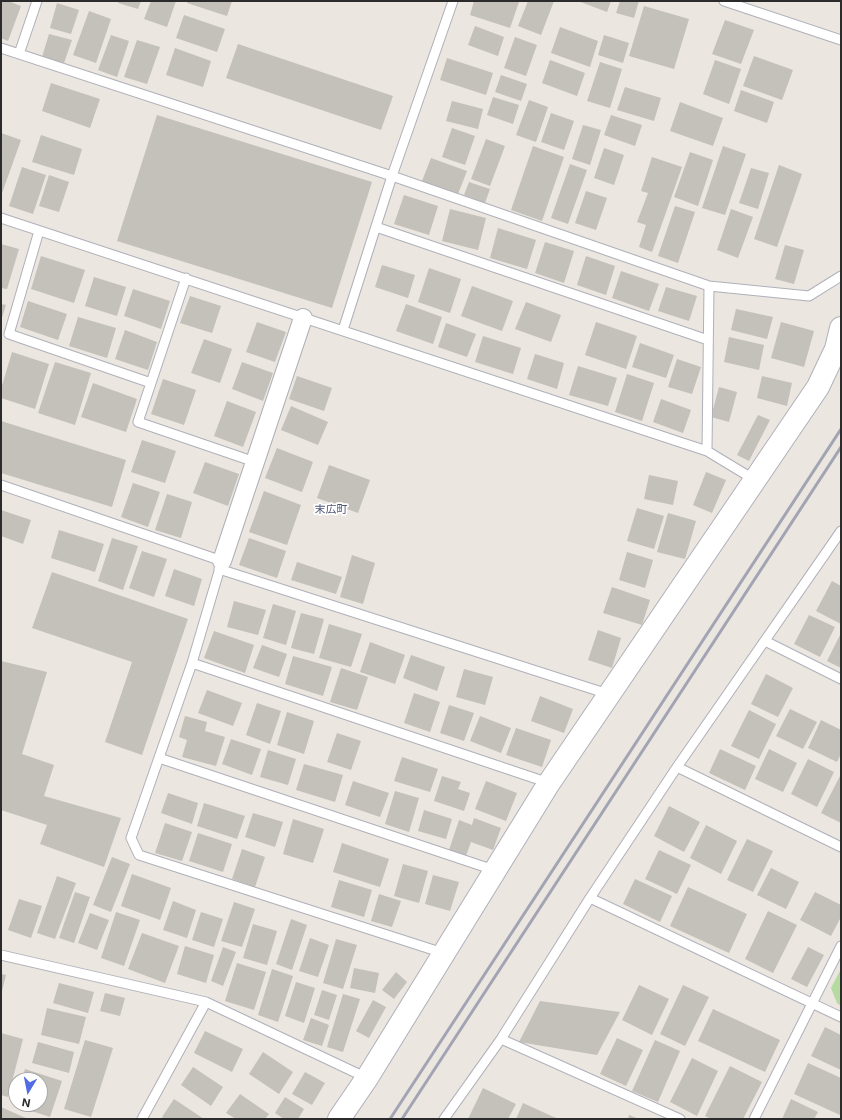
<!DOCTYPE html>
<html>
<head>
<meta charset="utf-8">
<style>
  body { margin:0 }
  #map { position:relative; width:842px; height:1120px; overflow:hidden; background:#ebe6df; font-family:Inter,sans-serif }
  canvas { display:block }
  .frame { position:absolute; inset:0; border:2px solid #2b2b2b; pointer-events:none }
  .north { position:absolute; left:8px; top:1072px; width:40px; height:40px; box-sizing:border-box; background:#fff; border:1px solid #aaa; border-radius:50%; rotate:190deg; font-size:11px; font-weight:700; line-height:16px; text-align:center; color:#2b2b2b }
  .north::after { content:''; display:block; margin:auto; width:14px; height:18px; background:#516ce5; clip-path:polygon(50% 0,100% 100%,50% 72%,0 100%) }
</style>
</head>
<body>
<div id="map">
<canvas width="842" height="1120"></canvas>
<div class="frame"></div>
<div class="north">N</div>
</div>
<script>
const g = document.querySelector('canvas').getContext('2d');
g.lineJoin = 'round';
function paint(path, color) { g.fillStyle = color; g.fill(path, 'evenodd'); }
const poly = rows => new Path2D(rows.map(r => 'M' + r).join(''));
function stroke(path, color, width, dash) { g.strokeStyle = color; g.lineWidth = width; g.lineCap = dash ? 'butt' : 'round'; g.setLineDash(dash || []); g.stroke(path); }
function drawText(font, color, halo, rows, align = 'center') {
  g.font = font + ' Inter,"Noto Sans JP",sans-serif'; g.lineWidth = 3.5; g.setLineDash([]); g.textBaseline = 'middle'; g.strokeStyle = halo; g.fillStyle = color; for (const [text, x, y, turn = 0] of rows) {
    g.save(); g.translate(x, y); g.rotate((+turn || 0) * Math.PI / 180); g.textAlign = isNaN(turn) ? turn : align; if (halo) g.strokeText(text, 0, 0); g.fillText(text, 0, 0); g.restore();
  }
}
paint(poly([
  [841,969,841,1006,837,1003,831,988]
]), '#b5dba1');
paint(poly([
  [1,1,8,1,21,6,8,41,1,38],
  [119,1,141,1,138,9,118,3],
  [151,1,176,1,167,27,144,19],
  [188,1,232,1,227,16,187,3],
  [474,1,519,2,510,28,470,15],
  [528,1,554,1,541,35,518,26],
  [578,1,611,1,607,12],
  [620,1,639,1,634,18,616,13],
  [57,3,79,10,71,34,50,28],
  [644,6,689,19,674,69,629,56],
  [89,11,111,19,96,63,73,55],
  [184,15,225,29,217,52,176,38],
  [725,20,754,30,741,64,712,54],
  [475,26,504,37,498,56,468,45],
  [560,27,598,41,590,67,551,53],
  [49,34,72,40,64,63,42,57],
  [111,35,129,41,117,77,98,70],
  [604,35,629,43,623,63,598,55],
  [515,37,537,45,526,76,504,68],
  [137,40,160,47,147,84,124,77],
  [238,44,393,96,381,130,226,78],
  [175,48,211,61,203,87,166,75],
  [754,56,793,70,782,100,743,86],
  [447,58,493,73,486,95,440,80],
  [550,60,585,73,577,96,542,83],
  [715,60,741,69,729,104,703,94],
  [600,62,622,69,610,108,587,101],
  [501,75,527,84,521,101,495,92],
  [51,83,100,99,90,128,42,111],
  [625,87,661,98,654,121,617,110],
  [741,90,774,102,767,123,734,111],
  [493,97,519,105,513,124,487,115],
  [529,100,548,107,536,142,516,135],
  [452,101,483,109,478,129,446,121],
  [680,102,723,118,713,146,670,131],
  [551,113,574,121,564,150,541,142],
  [157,115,372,182,332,308,117,241],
  [611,115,642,125,635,146,604,135],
  [583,125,601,130,590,165,572,159],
  [452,128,475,136,465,165,442,157],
  [1,133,21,140,1,196],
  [41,135,82,149,74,175,32,162],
  [486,139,505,146,490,186,471,179],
  [533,146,564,157,542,221,511,210],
  [723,146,746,154,725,215,702,208],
  [604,148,624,155,614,185,594,178],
  [690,152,713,160,698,206,674,197],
  [652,157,682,167,652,252,639,247,646,225,637,222,648,193,641,191],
  [431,158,467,171,458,194,422,181],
  [570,164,587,170,568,224,551,218],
  [779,165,802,174,777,247,754,239],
  [22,167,46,175,33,214,9,206],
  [751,168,769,173,758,209,739,203],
  [49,175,69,182,59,212,39,206],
  [469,182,490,189,485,203,464,195],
  [586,191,607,198,596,230,575,223],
  [404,195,438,206,429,235,394,224],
  [675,206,695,212,678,263,658,256],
  [450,209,486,218,478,250,442,241],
  [731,209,753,217,738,258,717,250],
  [498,228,536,240,527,269,490,258],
  [545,242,574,251,564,283,535,273],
  [1,244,19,249,7,289,1,288],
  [785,245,804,250,794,284,775,279],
  [41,256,85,270,74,303,31,289],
  [586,256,615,266,606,295,577,285],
  [382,265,415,275,408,298,375,287],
  [429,268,461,279,450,313,418,302],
  [621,271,659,284,649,311,612,298],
  [94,277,126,287,117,316,85,306],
  [472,286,513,301,502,331,461,316],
  [666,287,697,296,689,321,658,311],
  [133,289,170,301,161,329,124,316],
  [190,296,221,306,212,333,180,323],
  [28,301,67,314,58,340,20,327],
  [526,302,561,315,551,342,515,329],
  [1,304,6,305,1,321],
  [406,304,442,317,433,344,396,331],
  [736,309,773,317,767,339,731,330],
  [78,317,116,328,107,358,69,346],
  [257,322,286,332,275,362,246,352],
  [596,322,637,336,626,369,585,355],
  [781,322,814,331,804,367,771,358],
  [446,323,476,334,467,357,438,347],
  [125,330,157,342,148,370,115,359],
  [483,336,521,348,513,374,475,362],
  [729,337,764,345,759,370,724,362],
  [204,339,232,349,220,383,191,373],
  [640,343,674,355,666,378,632,367],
  [12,352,49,364,35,409,1,398,1,389],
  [535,354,564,363,557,389,527,379],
  [677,359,701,367,692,394,668,387],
  [55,362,91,373,75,425,38,413],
  [242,362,273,373,263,401,232,389],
  [578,366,617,378,608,406,569,395],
  [627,374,654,383,642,421,615,412],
  [297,376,332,388,324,411,289,399],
  [762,376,792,383,787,406,757,398],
  [163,379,196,390,184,425,151,414],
  [93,383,137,399,126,432,81,417],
  [719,387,737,392,729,422,711,417],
  [661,399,691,410,683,433,653,422],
  [227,401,256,412,243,447,214,436],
  [291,406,328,422,318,445,281,430],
  [758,415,770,420,749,461,737,455],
  [1,421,126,460,112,507,1,473],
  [142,440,176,451,165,483,131,472],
  [277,448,313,462,302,492,265,478],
  [205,462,239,474,228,506,193,493],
  [329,465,370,480,358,513,317,498],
  [706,472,726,480,712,513,693,505],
  [649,475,678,481,673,505,644,499],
  [133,483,160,492,148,527,121,517],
  [264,491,301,505,287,545,249,532],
  [167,494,192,502,181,538,155,530],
  [637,508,664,516,654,549,627,541],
  [1,510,31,520,23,544,1,536],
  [668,513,696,521,685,559,657,552],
  [59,530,104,544,95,572,51,558],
  [112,538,138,546,123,590,98,581],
  [249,538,286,551,277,578,239,565],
  [142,551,167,559,154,597,129,588],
  [627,552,653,560,645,588,619,580],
  [352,555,375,563,363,604,340,597],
  [297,562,342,577,336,594,291,580],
  [174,569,202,579,194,606,165,596],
  [52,572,188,619,142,755,105,742,132,662,32,628],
  [832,581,841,586,841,624,816,611],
  [612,587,650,600,642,625,603,613],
  [234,601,266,610,258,635,227,627],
  [273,604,296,611,286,645,263,638],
  [301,613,324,619,314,654,291,648],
  [809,615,835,627,820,657,794,644],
  [329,624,362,634,351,667,319,658],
  [598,630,621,638,612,668,588,660],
  [214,631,254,645,245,673,204,658],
  [841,633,841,668,827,661],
  [370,642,405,655,395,684,360,672],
  [262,645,287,654,279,677,253,668],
  [411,655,445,667,437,691,403,678],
  [293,656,332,667,323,696,285,684],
  [1,661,47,672,22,754,54,765,44,796,121,818,104,867,40,844,47,825,1,810],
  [341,668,368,677,357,710,330,702],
  [464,669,493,677,485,705,456,697],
  [766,674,793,688,778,717,751,704],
  [207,690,242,703,233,726,198,713],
  [414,693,440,702,430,732,404,723],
  [540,696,573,709,564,733,531,721],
  [257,703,281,711,270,744,246,735],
  [449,705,474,713,464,741,440,733],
  [790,709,817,722,803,749,776,736],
  [749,710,776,724,759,759,731,746],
  [287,712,314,721,304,754,277,745],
  [185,716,207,722,205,731,225,737,216,766,182,757,187,740,179,737],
  [480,716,511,728,501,753,470,741],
  [821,720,841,730,841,754,837,762,808,748],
  [516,728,551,740,542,767,506,755],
  [337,733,361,741,351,770,327,762],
  [231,739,261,749,252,775,222,764],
  [720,749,756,766,745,790,709,773],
  [769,749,797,763,783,792,755,779],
  [268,750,296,759,288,785,260,777],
  [402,757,438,769,430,792,394,781],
  [808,759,834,772,817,807,791,794],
  [304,764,343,775,335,802,296,790],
  [841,774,841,823,821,813],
  [442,776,461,782,458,789,470,793,464,811,434,801],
  [353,781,389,793,380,817,345,805],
  [486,781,517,793,506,821,475,809],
  [395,791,419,798,409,832,385,824],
  [168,793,198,803,192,824,161,813],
  [204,803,245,816,237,839,197,826],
  [669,806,700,822,684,852,654,836],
  [424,810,452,819,446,839,418,831],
  [253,813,283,822,275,847,245,837],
  [474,818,501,828,493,850,471,842,466,856,449,850,459,820,472,825],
  [293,819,324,829,313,863,283,854],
  [165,823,192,832,182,861,155,853],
  [706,825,737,841,721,874,690,858],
  [198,833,232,844,223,872,189,861],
  [747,839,773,851,753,892,727,880],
  [342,843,389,859,380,887,333,872],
  [242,849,265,857,255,887,232,879],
  [659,850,691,865,677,894,645,879],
  [112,857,130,864,111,912,93,905],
  [403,864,428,871,419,903,394,896],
  [771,868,799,882,786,909,757,895],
  [132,874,171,888,160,920,121,906],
  [433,875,459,882,450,911,425,904],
  [57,876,76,883,55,939,37,933],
  [635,879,672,896,660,922,623,904],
  [339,880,372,890,364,917,331,907],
  [688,887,747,914,729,953,670,926],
  [75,892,90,897,74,943,59,938],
  [815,892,841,905,841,917,831,936,800,920],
  [379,894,401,901,392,927,371,921],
  [19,899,42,906,31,938,8,930],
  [173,901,196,910,187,938,163,930],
  [234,902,255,909,242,947,221,941],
  [768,911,797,925,773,973,745,959],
  [116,912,140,920,124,966,101,958],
  [201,912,223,919,214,947,192,940],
  [90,913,109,920,97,950,78,943],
  [291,919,307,925,292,970,276,964],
  [253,924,277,931,267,965,243,958],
  [142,933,179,946,165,983,128,969],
  [310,938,329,945,318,977,299,971],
  [336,939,357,945,343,989,323,983],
  [185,946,214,955,206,983,177,974],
  [223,947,236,952,223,986,211,981],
  [808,947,824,955,807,987,791,979],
  [237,963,266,972,254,1010,225,1001],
  [354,968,379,973,375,993,350,988],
  [272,969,293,976,278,1022,258,1015],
  [396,972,407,982,394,999,382,990],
  [1,974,6,975,2,991,1,991],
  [296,982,315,988,304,1023,285,1016],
  [59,983,94,992,88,1013,53,1003],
  [639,985,669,999,652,1035,622,1020],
  [683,985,709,997,685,1046,660,1034],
  [322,990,337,995,329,1020,314,1015],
  [105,993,125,998,120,1016,100,1011],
  [343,994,360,999,343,1052,327,1047],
  [373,1000,386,1007,369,1038,356,1031],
  [540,1001,620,1012,597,1055,519,1042],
  [47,1008,86,1017,79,1044,41,1035],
  [713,1009,780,1040,765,1072,698,1041],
  [311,1018,329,1025,322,1046,303,1040],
  [825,1027,841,1035,841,1070,811,1056],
  [205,1031,243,1049,232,1072,194,1053],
  [1,1033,23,1039,8,1097,1,1095],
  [617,1038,643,1050,626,1086,600,1074],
  [85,1040,113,1048,91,1117,64,1109],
  [655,1040,680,1051,658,1102,632,1091],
  [38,1042,74,1052,69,1073,32,1063],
  [263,1052,293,1072,279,1094,249,1074],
  [692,1058,718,1071,697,1116,670,1102],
  [808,1063,841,1078,840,1115,794,1094],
  [730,1066,762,1082,743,1119,711,1119,705,1116],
  [193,1067,223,1087,211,1106,181,1085],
  [25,1069,62,1081,50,1117,13,1105,16,1099,16,1104,40,1104,40,1080,22,1080],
  [305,1072,325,1083,312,1105,292,1094],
  [483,1088,516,1104,508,1119,468,1119],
  [240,1094,269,1114,265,1119,236,1119,226,1113],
  [285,1097,304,1109,298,1119,284,1119,275,1113],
  [174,1099,204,1119,164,1119,162,1117],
  [791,1099,818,1112,814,1119,782,1119],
  [523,1103,556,1118,556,1119,516,1119],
  [1,1107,28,1119,1,1119],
  [629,1115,639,1119,628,1119]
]), '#c4c0ba');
const service = poly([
  [724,1,841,40],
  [1,48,392,176,709,286,809,296,841,276],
  [19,54,37,1],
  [1,218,707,451,755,480],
  [376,227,708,340],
  [39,231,9,334,151,383],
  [186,278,138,422,255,462],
  [343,330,392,176,453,1],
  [707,451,709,286],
  [1,485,222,561,192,663,131,838,139,855,443,953],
  [219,569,608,694],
  [765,641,841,679],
  [192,663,549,783],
  [159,758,494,870],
  [677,767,841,847],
  [590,898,841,1017],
  [1,955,206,1002,367,1078],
  [501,1039,680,1119],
  [142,1119,206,1002],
  [444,1119,501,1039,590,898,677,767,841,531],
  [754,1119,841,946]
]);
const minor = poly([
  [222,561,303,318]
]);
const tertiary = poly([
  [339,1119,367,1078,549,783,818,387,836,349,841,328]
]);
stroke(service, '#afb0ba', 11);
stroke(minor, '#afb0ba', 20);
stroke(tertiary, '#afb0ba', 24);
stroke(service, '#fff', 9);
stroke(minor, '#fff', 18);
stroke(tertiary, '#fff', 22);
stroke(poly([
  [390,1119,841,429],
  [402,1119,841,447]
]), '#a2a4b3', 3);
drawText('11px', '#505776', '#fff', [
  ["末広町",331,510]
]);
</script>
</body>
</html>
